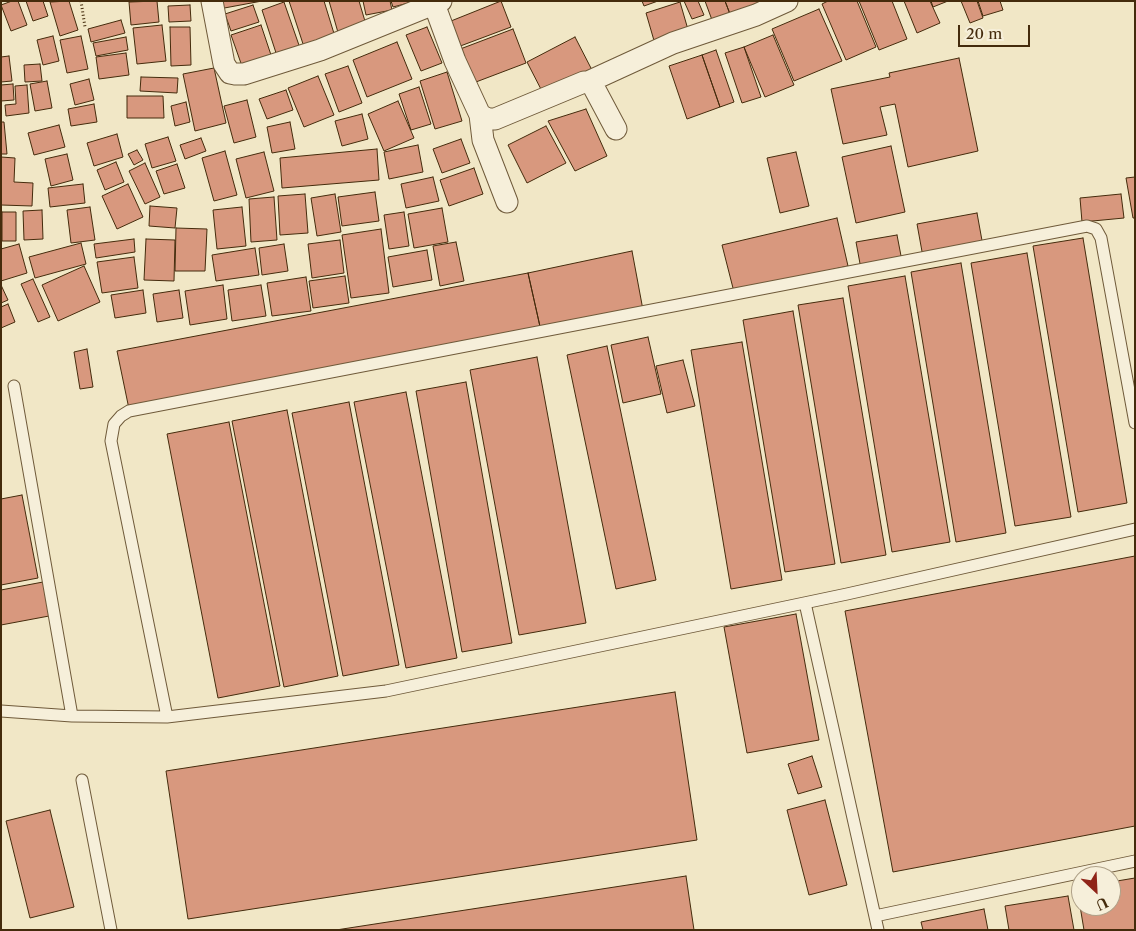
<!DOCTYPE html>
<html>
<head>
<meta charset="utf-8">
<style>
  body { margin:0 }
  #map { position:relative; width:1136px; height:931px; overflow:hidden; background:#f1e7c6; font-family:"Libre Caslon Text",serif }
  canvas { display:block }
  .frame { position:absolute; inset:0; border:2px solid #442b0c; pointer-events:none }
  .north { position:absolute; left:1071px; top:866px; width:50px; height:50px; box-sizing:border-box; background:#f6efda; border:1px solid #afa188; border-radius:50%; rotate:155deg; font-size:14px; font-weight:700; line-height:20px; text-align:center; color:#442b0c }
  .north::after { content:''; display:block; margin:auto; width:18px; height:22px; background:#8f2418; clip-path:polygon(50% 0,100% 100%,50% 72%,0 100%) }
  .scale { position:absolute; left:958px; top:25px; width:72px; height:22px; box-sizing:border-box; border:2px solid #442b0c; border-top:0; padding-left:6px; font-size:15px; line-height:18px; white-space:nowrap; color:#442b0c; -webkit-text-stroke:4px #f6efda; paint-order:stroke }
</style>
</head>
<body>
<div id="map">
<canvas width="1136" height="931"></canvas>
<div class="frame"></div>
<div class="north">U</div>
<div class="scale">20 m</div>
</div>
<script>
const g = document.querySelector('canvas').getContext('2d');
g.lineJoin = 'round';
function paint(path, color) { g.fillStyle = color; g.fill(path, 'evenodd'); }
const poly = rows => new Path2D(rows.map(r => 'M' + r).join(''));
function stroke(path, color, width, dash) { g.strokeStyle = color; g.lineWidth = width; g.lineCap = dash ? 'butt' : 'round'; g.setLineDash(dash || []); g.stroke(path); }
const building = poly([
  [12,1,18,1,27,25,11,31,1,5,12,1],
  [26,1,43,1,48,16,33,21,26,1],
  [69,1,78,30,60,36,50,2,69,1],
  [157,1,159,22,131,25,129,2,157,1],
  [218,1,262,1,219,9,218,1],
  [289,1,324,1,336,40,305,50,289,1],
  [329,1,359,1,367,28,339,36,329,1],
  [363,1,390,1,392,10,366,15,363,1],
  [391,1,416,1,393,7,391,1],
  [501,1,511,27,455,48,446,23,501,1],
  [642,1,658,1,644,6,642,1],
  [684,1,698,1,704,15,692,19,684,1],
  [705,1,725,1,730,14,712,20,705,1],
  [725,1,761,1,761,2,730,14,725,1],
  [828,1,857,1,876,47,846,60,822,4,828,1],
  [859,1,892,1,907,39,879,50,859,1],
  [904,1,930,1,940,23,917,33,904,1],
  [931,1,948,1,933,7,931,1],
  [961,1,977,1,983,18,970,23,961,1],
  [978,1,1000,1,1003,10,983,16,978,1],
  [284,2,301,51,278,59,262,10,284,2],
  [680,2,689,33,655,44,646,13,680,2],
  [190,5,191,21,169,22,168,6,190,5],
  [253,5,259,22,231,31,225,14,253,5],
  [819,9,842,61,794,81,772,29,819,9],
  [121,20,125,33,91,42,88,29,121,20],
  [162,25,166,61,137,64,133,28,162,25],
  [261,25,272,58,243,69,231,35,261,25],
  [170,27,190,27,191,65,171,66,170,27],
  [427,27,442,63,421,71,406,35,427,27],
  [513,29,526,63,468,85,455,51,513,29],
  [773,35,794,85,765,97,744,47,773,35],
  [53,36,59,61,43,65,37,40,53,36],
  [81,36,88,69,67,73,60,40,81,36],
  [126,37,128,50,96,56,93,43,126,37],
  [575,37,593,72,545,97,527,62,575,37],
  [397,42,412,79,367,97,353,60,397,42],
  [744,47,761,97,742,103,725,53,744,47],
  [716,50,734,102,720,107,702,55,716,50],
  [126,53,129,75,99,79,96,57,126,53],
  [702,55,720,107,687,119,669,66,702,55],
  [9,56,12,81,1,82,1,57,9,56],
  [959,58,978,151,908,167,895,104,880,107,887,135,843,144,831,89,890,77,889,73,959,58],
  [40,64,42,81,25,82,24,65,40,64],
  [348,66,362,103,339,112,325,74,348,66],
  [214,68,226,123,195,131,183,74,214,68],
  [447,72,462,121,435,129,420,81,447,72],
  [318,76,334,115,304,127,288,88,318,76],
  [141,77,178,78,177,93,140,91,141,77],
  [89,79,94,100,75,105,70,84,89,79],
  [47,81,52,108,35,111,30,84,47,81],
  [13,84,14,100,1,101,1,85,13,84],
  [27,85,29,113,6,116,5,105,16,104,15,86,27,85],
  [419,87,431,124,411,130,399,94,419,87],
  [286,90,293,110,267,119,259,99,286,90],
  [127,96,163,96,164,118,127,118,127,96],
  [247,100,256,137,234,143,224,106,247,100],
  [398,101,414,138,384,151,368,114,398,101],
  [186,102,190,122,175,126,171,106,186,102],
  [94,104,97,122,71,126,68,109,94,104],
  [586,109,607,156,575,171,548,121,586,109],
  [362,114,368,139,342,146,335,121,362,114],
  [1,122,4,122,7,154,1,154,1,122],
  [290,122,295,149,272,153,267,127,290,122],
  [59,125,65,147,34,155,28,133,59,125],
  [546,126,566,163,527,183,508,145,546,126],
  [117,134,123,157,94,166,87,143,117,134],
  [168,137,176,161,152,168,145,144,168,137],
  [201,138,206,151,185,159,180,145,201,138],
  [461,139,470,163,442,173,433,149,461,139],
  [418,145,423,172,389,179,384,152,418,145],
  [891,146,905,212,856,223,842,157,891,146],
  [377,149,379,180,282,188,280,158,377,149],
  [137,150,143,160,134,165,128,154,137,150],
  [225,151,237,195,214,201,202,158,225,151],
  [264,152,274,191,246,198,236,159,264,152],
  [796,152,809,206,780,213,767,158,796,152],
  [67,154,73,180,51,186,45,159,67,154],
  [1,157,15,158,14,182,33,183,32,206,1,205,1,157],
  [116,162,124,182,105,190,97,170,116,162],
  [145,163,160,197,145,204,129,171,145,163],
  [177,164,185,188,164,194,156,171,177,164],
  [474,168,483,194,449,206,440,180,474,168],
  [433,177,439,201,406,208,401,184,433,177],
  [1135,177,1135,218,1133,218,1126,178,1135,177],
  [83,184,85,203,50,207,48,188,83,184],
  [128,184,143,217,117,229,102,196,128,184],
  [375,192,379,221,342,226,338,197,375,192],
  [305,194,308,233,280,235,278,196,305,194],
  [335,194,341,232,317,236,311,198,335,194],
  [1121,194,1124,218,1082,222,1080,198,1121,194],
  [274,197,277,240,251,242,249,199,274,197],
  [150,206,177,208,175,228,149,226,150,206],
  [90,207,95,240,71,243,67,210,90,207],
  [242,207,246,246,217,249,213,210,242,207],
  [442,208,448,242,414,248,408,214,442,208],
  [42,210,43,239,24,240,23,211,42,210],
  [2,212,16,212,16,241,2,241,2,212],
  [404,212,409,246,389,249,384,215,404,212],
  [977,213,983,246,923,257,917,224,977,213],
  [837,218,848,266,734,292,722,245,837,218],
  [176,228,207,229,205,271,175,271,176,228],
  [381,229,389,293,351,298,342,235,381,229],
  [897,235,902,261,861,269,856,242,897,235],
  [1083,238,1127,503,1078,512,1033,246,1083,238],
  [134,239,135,252,96,258,94,244,134,239],
  [146,239,175,240,174,281,144,280,146,239],
  [340,240,344,273,312,278,308,244,340,240],
  [456,242,464,281,440,286,433,246,456,242],
  [81,243,86,264,35,278,29,257,81,243],
  [19,244,27,273,1,281,1,249,19,244],
  [284,244,288,271,262,275,259,248,284,244],
  [255,248,259,275,216,281,212,255,255,248],
  [427,250,432,280,393,287,388,257,427,250],
  [632,251,643,310,541,331,528,273,632,251],
  [1027,253,1071,517,1015,526,971,263,1027,253],
  [134,257,138,288,102,293,97,262,134,257],
  [961,263,1006,533,956,542,911,272,961,263],
  [84,266,100,302,58,321,42,285,84,266],
  [528,273,541,331,129,409,117,351,528,273],
  [345,276,349,303,313,308,309,281,345,276],
  [905,276,950,542,892,552,848,286,905,276],
  [306,277,311,311,272,316,267,283,306,277],
  [33,279,50,317,38,322,21,284,33,279],
  [1,285,8,300,1,303,1,285],
  [223,285,227,319,190,325,185,291,223,285],
  [261,285,266,316,232,321,228,290,261,285],
  [143,290,146,313,115,318,111,295,143,290],
  [179,290,183,318,157,322,153,294,179,290],
  [843,298,886,555,841,563,798,305,843,298],
  [8,304,15,322,1,328,1,307,8,304],
  [793,311,835,564,785,572,743,320,793,311],
  [648,337,661,394,623,403,611,345,648,337],
  [742,342,782,580,731,589,691,350,742,342],
  [607,346,656,580,616,589,567,355,607,346],
  [87,349,93,387,80,389,74,352,87,349],
  [537,357,586,623,519,635,470,370,537,357],
  [683,360,695,406,667,413,656,366,683,360],
  [466,382,512,643,462,652,416,391,466,382],
  [406,392,457,658,406,668,354,402,406,392],
  [349,402,399,665,343,676,292,413,349,402],
  [287,410,338,676,284,687,232,421,287,410],
  [229,422,280,686,218,698,167,434,229,422],
  [22,495,38,578,1,585,1,499,22,495],
  [1135,556,1135,826,893,872,845,611,1135,556],
  [43,582,49,616,1,625,1,590,43,582],
  [796,614,819,740,747,753,724,627,796,614],
  [675,692,697,840,188,919,166,771,675,692],
  [812,756,822,787,798,794,788,764,812,756],
  [825,800,847,885,809,895,787,810,825,800],
  [50,810,74,907,30,918,6,821,50,810],
  [686,876,694,930,336,930,686,876],
  [1135,878,1135,930,1084,930,1077,888,1081,887,1081,906,1111,906,1111,882,1135,878],
  [1068,896,1074,930,1009,930,1005,906,1068,896],
  [984,909,988,930,923,930,921,922,984,909]
]);
paint(building, '#d8987e');
stroke(building, '#442b0c', 1);
const service = poly([
  [14,386,72,716],
  [805,603,878,930],
  [1,711,72,716,167,717,386,691,847,594,1135,529],
  [167,717,111,441,114,424,121,416,129,411,1087,226,1096,229,1101,238,1135,423],
  [82,780,111,930],
  [875,916,1135,861]
]);
const minor = poly([
  [212,1,224,64,230,73,235,74,244,74,320,50,441,1],
  [433,1,455,61,480,115,488,119,495,119,584,82,588,82,592,84,616,129],
  [588,82,673,43,756,15,787,1],
  [480,115,483,140,507,202]
]);
stroke(service, '#6f5a3a', 13);
stroke(minor, '#6f5a3a', 23);
stroke(poly([
  [81,1,85,27]
]), '#442b0c', 3, [1, 2.5]);
stroke(service, '#f6efda', 11);
stroke(minor, '#f6efda', 21);
</script>
</body>
</html>
